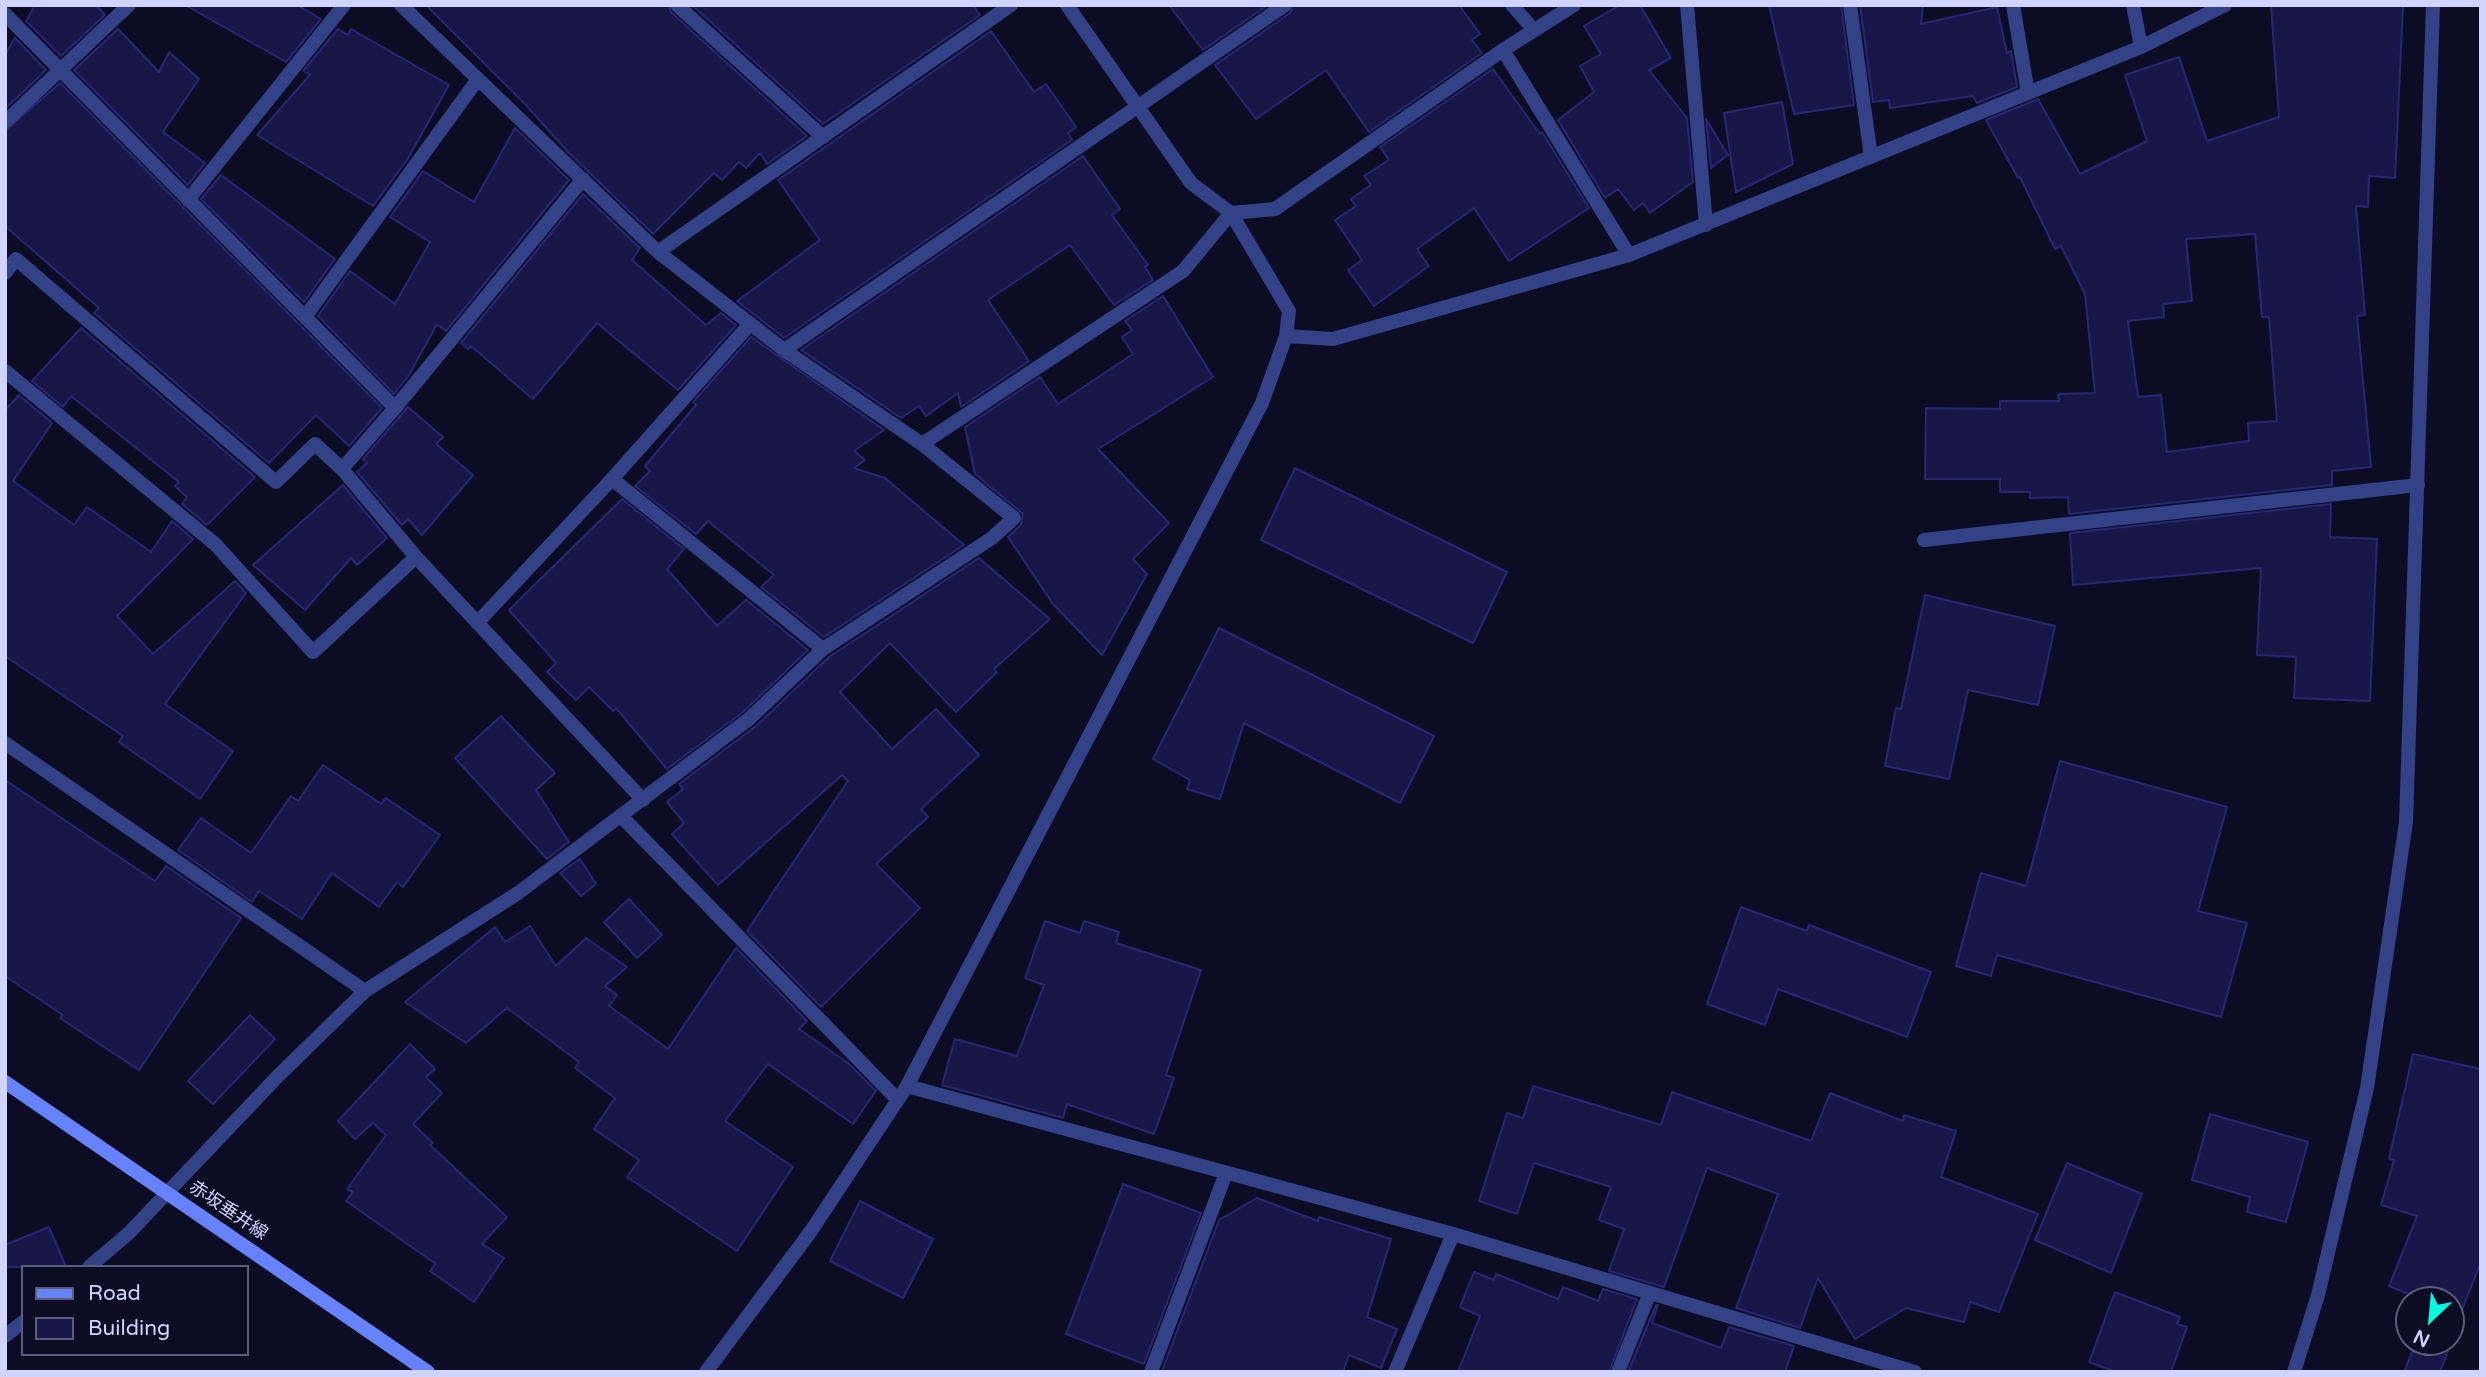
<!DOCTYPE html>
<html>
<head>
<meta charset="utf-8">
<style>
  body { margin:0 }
  #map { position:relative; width:2486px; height:1377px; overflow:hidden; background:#0c0d24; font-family:"Varela Round",sans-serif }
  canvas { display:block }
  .frame { position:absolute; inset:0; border:7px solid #d0d4ff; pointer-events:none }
  .legend { position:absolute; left:21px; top:1265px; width:228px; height:91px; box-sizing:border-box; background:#0c0d24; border:2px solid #5a5d7c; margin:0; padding:9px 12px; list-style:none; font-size:21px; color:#d0d4ff }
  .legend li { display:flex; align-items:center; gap:14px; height:35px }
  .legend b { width:35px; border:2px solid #5a5d7c }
  .north { position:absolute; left:2395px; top:1286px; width:70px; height:70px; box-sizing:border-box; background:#0c0d24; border:2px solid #5a5d7c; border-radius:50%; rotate:206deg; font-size:19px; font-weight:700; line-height:28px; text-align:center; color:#d0d4ff }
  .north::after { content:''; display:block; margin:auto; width:24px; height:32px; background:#00fbe1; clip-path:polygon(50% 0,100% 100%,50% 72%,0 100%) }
</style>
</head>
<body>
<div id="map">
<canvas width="2486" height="1377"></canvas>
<div class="frame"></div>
<ul class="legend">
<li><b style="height:9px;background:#6782ff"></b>Road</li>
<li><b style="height:19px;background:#171747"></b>Building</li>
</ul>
<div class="north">N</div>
</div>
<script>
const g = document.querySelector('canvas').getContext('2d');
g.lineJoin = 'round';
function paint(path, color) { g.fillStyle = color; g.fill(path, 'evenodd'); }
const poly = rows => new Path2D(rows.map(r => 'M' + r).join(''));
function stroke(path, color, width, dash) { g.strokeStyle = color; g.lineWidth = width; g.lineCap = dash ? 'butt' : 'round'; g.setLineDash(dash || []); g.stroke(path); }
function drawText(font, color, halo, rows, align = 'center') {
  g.font = font + ' "Varela Round","Noto Sans JP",sans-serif'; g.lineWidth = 6; g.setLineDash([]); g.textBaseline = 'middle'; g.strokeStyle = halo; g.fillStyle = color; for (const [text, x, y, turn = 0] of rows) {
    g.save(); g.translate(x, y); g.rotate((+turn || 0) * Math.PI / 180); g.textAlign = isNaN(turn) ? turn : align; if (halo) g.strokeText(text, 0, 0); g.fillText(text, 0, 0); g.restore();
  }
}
const building = poly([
  [35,5,96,5,105,15,61,56,26,21,35,5],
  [185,5,297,5,321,19,286,62,185,5],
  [426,5,668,5,671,12,807,136,767,164,760,153,746,168,739,162,722,180,714,173,653,234,568,152,526,105,426,5],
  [692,5,973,5,980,15,823,124,692,5],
  [1169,5,1268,5,1203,50,1169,5],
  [1294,5,1459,5,1480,34,1472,40,1482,53,1369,132,1326,70,1256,119,1215,65,1290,13,1294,5],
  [1620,5,1640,5,1671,58,1649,70,1687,118,1693,182,1650,213,1643,203,1634,210,1618,189,1605,198,1558,120,1594,92,1580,66,1601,54,1584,26,1620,5],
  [1769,5,1841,5,1854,105,1794,114,1769,5],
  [1860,5,1923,5,1921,24,1997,7,2007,53,2011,51,2017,87,1977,103,1973,96,1890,108,1889,100,1873,102,1860,5],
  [2271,5,2403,5,2395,178,2369,176,2368,207,2356,206,2365,315,2357,316,2371,467,2332,471,2332,485,2069,514,2068,497,2030,498,2030,492,2000,492,2000,479,1925,479,1926,408,2000,409,2000,401,2059,401,2058,394,2095,393,2085,294,2061,246,2055,249,2020,177,2018,178,1986,120,2038,99,2080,174,2147,141,2125,75,2179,57,2207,141,2279,117,2271,5],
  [2255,234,2262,317,2269,317,2277,421,2248,423,2249,441,2167,452,2161,395,2138,397,2128,321,2164,317,2163,304,2192,301,2186,239,2255,234],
  [118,29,159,72,169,52,199,79,163,132,205,163,188,185,74,70,118,29],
  [338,29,348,35,351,29,449,85,407,160,373,206,257,135,310,75,303,71,338,29],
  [991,31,1034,92,1046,84,1076,127,1068,133,1072,140,784,338,737,301,820,240,778,180,991,31],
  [15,38,46,70,5,109,5,55,15,38],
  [1493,69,1540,134,1542,132,1589,208,1509,261,1474,208,1417,249,1429,266,1374,306,1348,270,1362,260,1335,220,1356,206,1351,199,1371,185,1364,176,1389,160,1380,147,1493,69],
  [60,83,382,408,349,446,316,415,269,463,94,313,99,308,5,226,5,131,60,83],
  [1782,102,1793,164,1736,192,1724,113,1782,102],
  [1706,119,1728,155,1711,168,1706,119],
  [515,128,569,180,446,331,437,324,409,375,394,394,318,316,350,271,395,304,430,242,390,217,423,171,474,202,515,128],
  [1083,156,1120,209,1112,215,1148,265,1145,267,1153,280,1114,305,1070,245,988,300,1029,361,961,407,958,393,926,416,919,406,901,418,801,350,1083,156],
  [221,175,335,259,304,302,201,199,221,175],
  [583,194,640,248,632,260,706,325,721,313,736,325,678,390,597,323,533,399,471,346,468,349,461,343,583,194],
  [1163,296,1213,377,1098,449,1169,523,1133,559,1147,574,1102,655,1053,604,1008,537,1021,525,1023,514,975,474,965,427,1040,377,1058,404,1133,354,1122,337,1132,330,1125,321,1163,296],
  [81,328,255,477,207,525,182,504,187,497,175,486,179,482,71,396,63,407,32,381,81,328],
  [751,337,884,430,854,451,865,460,854,468,885,478,964,545,824,637,761,587,774,575,708,521,696,534,635,486,650,471,645,466,696,405,693,402,751,337],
  [19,395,52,423,13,481,74,525,87,507,151,552,172,521,193,539,117,616,153,654,235,581,246,593,165,704,233,751,200,799,119,742,123,736,5,656,5,410,19,395],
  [408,407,443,437,436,444,473,475,422,535,408,519,402,525,357,472,367,463,363,459,408,407],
  [1295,468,1507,572,1473,643,1261,540,1295,468],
  [343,485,387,538,357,565,351,558,305,610,253,565,343,485],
  [622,499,684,549,667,569,717,626,746,600,808,650,743,712,667,769,616,708,613,711,589,687,576,700,547,672,556,663,509,610,622,499],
  [2331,504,2330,537,2377,539,2370,701,2294,698,2296,657,2257,655,2261,568,2073,585,2070,533,2331,504],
  [979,558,1050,619,994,669,997,672,956,712,890,643,840,692,892,749,936,709,979,755,921,809,928,817,876,864,920,908,821,1007,747,931,848,781,842,775,718,885,672,834,684,823,667,802,683,789,679,784,756,726,829,657,979,558],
  [1925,595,2055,626,2038,705,1968,690,1949,779,1885,766,1896,708,1901,709,1925,595],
  [1219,628,1434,736,1400,803,1244,723,1220,799,1187,789,1190,780,1153,759,1219,628],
  [501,716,555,773,536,790,569,842,547,859,455,758,501,716],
  [2060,761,2227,807,2198,911,2247,923,2221,1017,1997,955,1991,976,1956,966,1981,873,2026,886,2060,761],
  [323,765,381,804,386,798,440,835,403,887,397,882,379,907,332,873,302,919,259,891,252,902,178,850,201,818,251,853,291,796,298,801,323,765],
  [5,780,155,881,166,866,241,918,139,1070,60,1018,63,1015,5,976,5,780],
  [580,859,596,884,581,896,560,873,580,859],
  [629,899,662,935,637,958,604,922,629,899],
  [1741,907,1807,931,1809,925,1931,972,1907,1037,1778,989,1765,1025,1707,1004,1741,907],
  [1045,921,1080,933,1084,921,1119,932,1116,943,1201,970,1166,1075,1174,1078,1154,1134,1067,1104,1063,1118,942,1085,955,1039,1017,1056,1044,985,1025,978,1045,921],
  [530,926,556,966,586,938,627,967,605,986,617,995,609,1006,668,1049,736,948,807,1021,799,1029,848,1063,876,1091,853,1124,768,1064,725,1121,793,1167,737,1251,627,1177,639,1160,594,1129,615,1098,575,1068,579,1062,507,1008,466,1043,405,1002,495,927,505,942,530,926],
  [250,1015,275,1039,213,1104,188,1081,250,1015],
  [410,1044,435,1069,426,1077,442,1093,413,1124,433,1143,430,1145,507,1217,482,1244,504,1258,474,1302,430,1271,436,1264,346,1201,353,1192,347,1189,386,1135,373,1123,355,1139,338,1121,410,1044],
  [2413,1054,2481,1069,2481,1262,2460,1315,2451,1311,2451,1300,2423,1300,2389,1286,2417,1216,2381,1205,2394,1160,2389,1159,2413,1054],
  [1533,1086,1661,1125,1672,1092,1811,1141,1830,1093,1903,1121,1904,1115,1956,1131,1941,1177,2038,1214,1999,1312,1970,1302,1964,1322,1906,1308,1855,1339,1818,1278,1800,1328,1736,1308,1778,1194,1707,1168,1664,1287,1609,1271,1624,1229,1599,1220,1611,1187,1534,1163,1517,1214,1479,1201,1507,1113,1523,1118,1533,1086],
  [2210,1114,2308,1142,2286,1222,2247,1212,2250,1197,2192,1180,2210,1114],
  [2067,1163,2142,1194,2111,1273,2035,1240,2067,1163],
  [1123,1184,1201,1213,1144,1364,1066,1334,1123,1184],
  [1257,1198,1318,1221,1319,1217,1391,1239,1367,1317,1397,1329,1381,1368,1349,1355,1343,1372,1162,1371,1219,1220,1257,1198],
  [860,1201,933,1239,903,1298,830,1261,860,1201],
  [49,1227,66,1267,5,1267,5,1245,49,1227],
  [1474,1272,1494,1280,1496,1274,1558,1299,1563,1287,1598,1301,1603,1289,1637,1299,1609,1372,1458,1372,1480,1316,1460,1307,1474,1272],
  [2115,1292,2180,1317,2177,1324,2187,1327,2171,1372,2116,1372,2089,1362,2115,1292],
  [1656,1305,1658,1305,1652,1323,1721,1348,1729,1327,1794,1346,1785,1372,1628,1372,1656,1305],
  [2451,1315,2460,1318,2440,1372,2404,1372,2416,1342,2451,1342,2451,1315]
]);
paint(building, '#171747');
stroke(building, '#272775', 2);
stroke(poly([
  [677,5,823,137],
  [1512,5,1534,30],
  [1687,5,1706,225],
  [1850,5,1871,157],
  [2013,5,2028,93],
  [2133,5,2141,47],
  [5,14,395,408,342,469,416,557,643,800],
  [1503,50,1629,255],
  [5,122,129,5],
  [188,200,344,5],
  [658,252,1011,5],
  [5,273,16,259,276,482,315,444,342,469],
  [305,317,478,79],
  [1286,336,1333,339,1629,255,2141,47,2225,5],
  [784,350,1285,5],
  [5,371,215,544,313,652,416,557],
  [395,408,583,179],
  [922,444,1183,271,1231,213,1275,209,1503,50,1574,5],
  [612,479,750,324],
  [1924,540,2418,485],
  [477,623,612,479,823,649],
  [5,743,365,991],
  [621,816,897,1099],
  [907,1086,1453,1234,1915,1372],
  [89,1267,129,1233,277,1077,365,991,518,893,749,719,823,649,992,538,1014,518,922,444,784,350,658,252,401,5],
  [5,1336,23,1322],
  [706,1372,811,1231,907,1086,1262,403,1286,336,1289,311,1231,213],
  [1151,1372,1226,1173],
  [1395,1372,1453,1234],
  [1618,1372,1649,1295]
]), '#334187', 14);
stroke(poly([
  [1067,5,1191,183,1231,213],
  [2294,1372,2318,1295,2367,1088,2406,822,2433,5]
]), '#334187', 14);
stroke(poly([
  [5,1082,428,1372]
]), '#6782ff', 14);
drawText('18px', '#d0d4ff', '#0c0d24', [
  ["赤坂垂井線",228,1211,34]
]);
</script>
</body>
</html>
